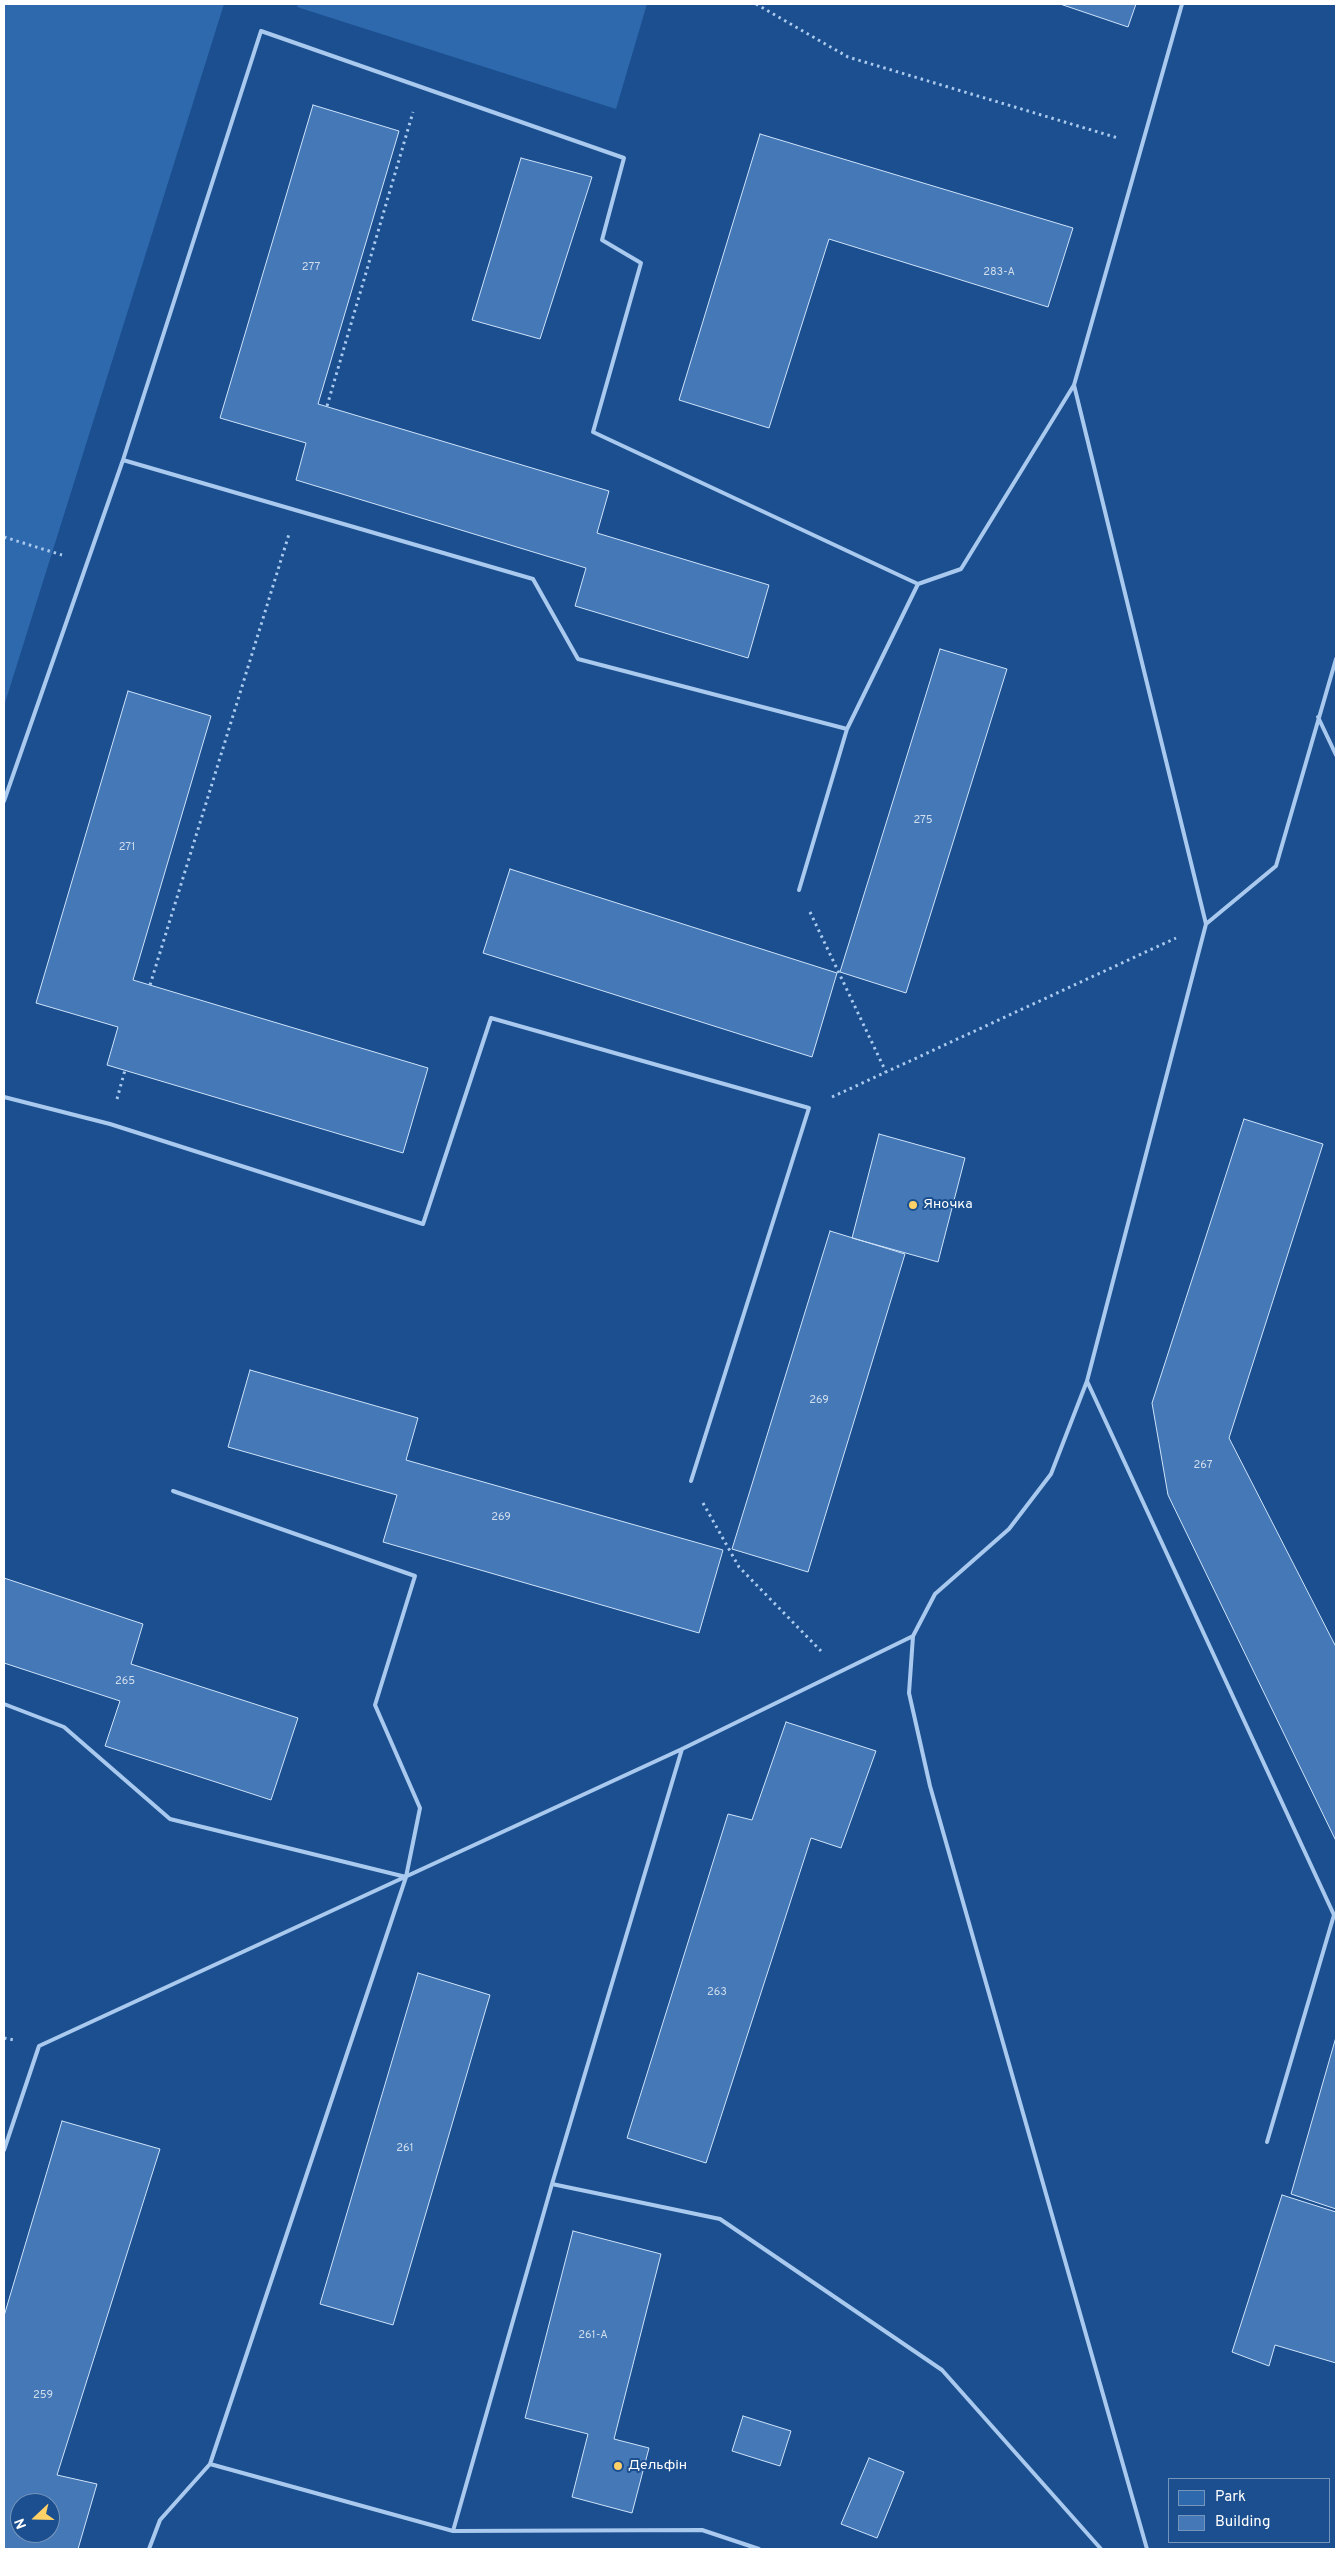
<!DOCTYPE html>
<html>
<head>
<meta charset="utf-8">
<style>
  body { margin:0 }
  #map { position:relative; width:1340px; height:2553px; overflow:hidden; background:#1b4f8f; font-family:Overpass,sans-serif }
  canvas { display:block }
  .frame { position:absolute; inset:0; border:5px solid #fff; pointer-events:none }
  .legend { position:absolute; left:1168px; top:2478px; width:162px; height:65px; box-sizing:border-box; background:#1b4f8f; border:1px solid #7695bc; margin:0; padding:6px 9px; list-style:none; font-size:15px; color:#fff }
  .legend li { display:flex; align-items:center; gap:10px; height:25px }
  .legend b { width:25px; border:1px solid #7695bc }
  .north { position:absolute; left:10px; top:2493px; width:50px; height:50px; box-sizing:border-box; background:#1b4f8f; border:1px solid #7695bc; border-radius:50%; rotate:249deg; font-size:14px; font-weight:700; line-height:20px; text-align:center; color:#fff }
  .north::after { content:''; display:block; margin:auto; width:18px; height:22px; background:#ffd166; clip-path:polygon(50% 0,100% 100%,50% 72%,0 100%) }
</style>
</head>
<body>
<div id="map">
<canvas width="1340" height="2553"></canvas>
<div class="frame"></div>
<ul class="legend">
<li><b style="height:14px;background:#2e69ad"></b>Park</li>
<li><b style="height:14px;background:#4478b7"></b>Building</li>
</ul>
<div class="north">N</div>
</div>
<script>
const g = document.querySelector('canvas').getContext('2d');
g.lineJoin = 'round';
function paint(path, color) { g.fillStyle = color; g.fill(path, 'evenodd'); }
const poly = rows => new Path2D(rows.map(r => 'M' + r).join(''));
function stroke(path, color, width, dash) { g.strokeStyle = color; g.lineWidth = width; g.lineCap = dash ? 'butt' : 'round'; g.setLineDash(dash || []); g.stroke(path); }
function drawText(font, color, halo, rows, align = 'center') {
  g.font = font + ' Overpass,sans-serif'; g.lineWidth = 4; g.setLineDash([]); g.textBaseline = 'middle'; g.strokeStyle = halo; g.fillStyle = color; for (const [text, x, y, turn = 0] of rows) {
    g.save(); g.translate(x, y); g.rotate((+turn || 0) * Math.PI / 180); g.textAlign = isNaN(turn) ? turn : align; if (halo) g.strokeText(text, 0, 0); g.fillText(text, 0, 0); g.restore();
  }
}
paint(poly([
  [4,4,224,4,4,706],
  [298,4,647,4,616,109,297,7]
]), '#2e69ad');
const building = poly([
  [1060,4,1136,4,1128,27,1060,4],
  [313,105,399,131,318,404,609,491,597,533,769,585,748,658,575,606,586,568,296,480,306,443,220,418,313,105],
  [760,134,1073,228,1048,307,829,239,769,428,679,400,760,134],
  [521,158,592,177,540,339,472,320,521,158],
  [940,649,1007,669,906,993,840,972,940,649],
  [128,691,211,716,133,980,428,1068,403,1153,107,1065,118,1027,36,1003,128,691],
  [510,869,837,973,812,1057,483,953,510,869],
  [1244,1119,1323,1144,1229,1438,1336,1647,1336,1841,1168,1495,1152,1403,1244,1119],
  [879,1134,965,1158,938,1262,852,1238,879,1134],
  [830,1231,905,1254,808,1572,732,1549,830,1231],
  [250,1370,418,1418,406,1460,723,1550,699,1633,383,1542,397,1495,228,1447,250,1370],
  [4,1578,143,1624,131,1664,298,1718,271,1800,105,1746,120,1701,4,1663,4,1578],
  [786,1722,876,1751,841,1848,811,1838,706,2163,627,2138,728,1814,752,1820,786,1722],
  [418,1973,490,1995,393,2325,320,2304,418,1973],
  [1336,2037,1336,2209,1291,2194,1336,2037],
  [62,2121,160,2149,57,2475,97,2484,78,2549,4,2549,4,2316,62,2121],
  [20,2503,50,2503,50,2533,20,2533,20,2503],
  [1282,2195,1336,2212,1336,2363,1275,2345,1269,2366,1232,2352,1282,2195],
  [573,2231,661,2254,614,2439,649,2448,632,2513,572,2497,588,2434,525,2418,573,2231],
  [743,2416,791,2431,780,2466,732,2451,743,2416],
  [869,2458,904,2472,877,2538,841,2524,869,2458]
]);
paint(building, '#4478b7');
stroke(building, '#cfe3fa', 1);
stroke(poly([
  [756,4,848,57,1118,138],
  [327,406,413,112],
  [4,537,62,555],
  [810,912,886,1072],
  [150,985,289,534],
  [832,1097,1176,938],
  [117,1099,125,1070],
  [703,1503,739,1567,821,1651],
  [4,2038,14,2040]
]), '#a9c9ee', 3, [2.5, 4]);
stroke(poly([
  [1074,385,1206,924],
  [123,460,261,31,624,158,602,240,641,263,593,432,918,584],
  [1318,717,1336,755],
  [4,801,123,460,533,579,578,659,847,729],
  [799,890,847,729,918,584,961,569,1074,385,1182,4],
  [4,1097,110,1124,423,1224,491,1018,809,1108,691,1481],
  [1087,1381,1334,1915,1267,2142],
  [4,1704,64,1727,170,1819,406,1877,420,1808,375,1705,415,1576,173,1491],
  [4,2150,39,2046,682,1749,913,1636],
  [552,2184,682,1749],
  [210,2464,406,1877],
  [453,2531,552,2184,720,2219,942,2370,1101,2549],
  [149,2549,160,2520,210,2464,453,2531,702,2530,759,2549],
  [1147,2549,930,1786,909,1693,913,1636,935,1594,1009,1529,1051,1474,1087,1381,1206,924,1276,866,1336,659]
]), '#a9c9ee', 4);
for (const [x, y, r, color] of [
  [913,1205,5,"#ffd166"],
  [618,2466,5,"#ffd166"]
]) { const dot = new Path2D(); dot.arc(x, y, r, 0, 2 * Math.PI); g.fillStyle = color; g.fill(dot); stroke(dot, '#1b4f8f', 2); }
drawText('11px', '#d0dded', null, [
  ["277",311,268],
  ["283-А",999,273],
  ["275",923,821],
  ["271",127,848],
  ["269",819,1401],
  ["267",1203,1466],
  ["269",501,1518],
  ["265",125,1682],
  ["263",717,1993],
  ["261",405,2149],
  ["261-А",593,2336],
  ["259",43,2396]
]);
drawText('14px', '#fff', '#1b4f8f', [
  ["Яночка",923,1205],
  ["Дельфін",628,2466]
], 'left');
</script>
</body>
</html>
